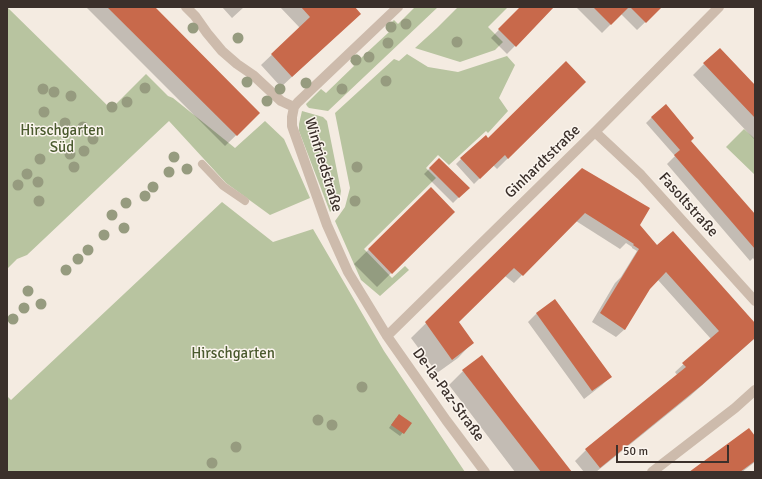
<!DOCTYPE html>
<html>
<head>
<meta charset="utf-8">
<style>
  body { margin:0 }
  #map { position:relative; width:762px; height:479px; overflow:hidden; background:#f4ebe1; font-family:Signika,sans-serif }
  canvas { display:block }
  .frame { position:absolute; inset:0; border:8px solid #3b302b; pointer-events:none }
  .scale { position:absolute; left:616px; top:445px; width:113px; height:18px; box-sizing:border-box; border:2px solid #3b302b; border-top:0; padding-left:5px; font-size:12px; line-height:14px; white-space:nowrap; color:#3b302b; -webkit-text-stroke:3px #fbf5ee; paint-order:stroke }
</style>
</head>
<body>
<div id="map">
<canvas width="762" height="479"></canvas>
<div class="frame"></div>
<div class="scale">50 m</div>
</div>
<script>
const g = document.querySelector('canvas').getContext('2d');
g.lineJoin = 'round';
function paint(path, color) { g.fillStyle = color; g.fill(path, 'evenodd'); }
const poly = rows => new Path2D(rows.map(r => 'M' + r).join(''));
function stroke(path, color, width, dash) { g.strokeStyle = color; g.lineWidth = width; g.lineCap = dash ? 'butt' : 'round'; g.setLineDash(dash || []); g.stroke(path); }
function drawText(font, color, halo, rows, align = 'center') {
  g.font = font + ' Signika,sans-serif'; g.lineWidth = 3; g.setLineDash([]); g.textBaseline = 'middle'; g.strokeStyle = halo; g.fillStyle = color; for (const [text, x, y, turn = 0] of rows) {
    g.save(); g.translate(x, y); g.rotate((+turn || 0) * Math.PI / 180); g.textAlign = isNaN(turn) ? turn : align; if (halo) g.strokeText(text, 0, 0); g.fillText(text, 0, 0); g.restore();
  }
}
paint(poly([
  [7,7,111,109,146,74,168,96,173,98,235,148,265,121,284,139,310,198,270,215,226,183,169,121,27,255,17,259,7,269],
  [415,7,438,7,328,111,309,108,307,106,306,104,321,89,326,93,354,66,350,61,357,54,361,58,389,32,386,28,394,20,398,24],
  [458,7,508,7,488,27,503,42,495,50,460,62,415,48,437,28],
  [407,54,428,67,458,72,507,56,515,65,499,98,508,111,488,133,486,131,449,165,438,155,426,168,436,178,364,249,392,278,405,266,409,270,380,296,361,280,335,221,345,207,350,188,335,113,394,59,399,61],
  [302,111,323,117,327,121,341,191,340,197,332,210,330,212,299,131,299,124],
  [744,129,755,139,755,175,726,147],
  [222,202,273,242,313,229,384,351,465,472,7,472,7,396,11,400]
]), '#b8c4a0');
paint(poly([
  [86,7,154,7,259,113,225,146],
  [222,7,244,7,232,18],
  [280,7,353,7,349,24,281,87,261,65,300,28],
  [521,7,553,7,507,54,491,38],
  [576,7,661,7,637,30,621,14,602,33],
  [704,64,755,87,755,140,693,75],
  [585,82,497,169,493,165,474,184,456,164,461,159,488,139],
  [652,117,755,215,755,261,753,258,750,261,667,164,675,156,646,123],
  [439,159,468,188,453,203,424,174],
  [582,169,636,229,639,226,640,260,673,232,755,325,755,338,690,396,596,472,584,472,575,461,586,450,678,376,675,372,711,339,658,280,649,289,625,329,616,337,592,322,615,283,621,277,637,251,632,248,632,247,626,243,620,249,576,221,514,283,505,276,457,322,472,343,458,358,437,373,411,338],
  [431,188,439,226,377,287,354,264],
  [555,300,610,377,602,385,584,399,528,322,536,314],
  [463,371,571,472,515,472,449,385],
  [396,418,410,424,400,436,389,428],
  [755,437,755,462,742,472,691,472]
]), '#0003');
paint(poly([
  [107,7,155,7,260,113,237,136],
  [301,7,355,7,361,14,292,77,271,54,310,17],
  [520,7,554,7,516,47,498,29],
  [593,7,629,7,611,25],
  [630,7,662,7,646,23],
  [720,48,755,85,755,118,703,63],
  [566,61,586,82,508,159,505,155,480,179,460,158,486,135,488,138],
  [666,104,694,138,691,141,755,214,755,249,674,155,680,150,651,117],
  [439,158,470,188,459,198,429,168],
  [582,168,650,208,640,225,657,245,673,231,755,323,755,338,702,385,600,468,585,449,686,367,682,363,719,331,666,272,650,289,625,330,600,313,639,249,633,245,634,244,585,213,523,276,514,268,459,322,474,343,452,360,425,322],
  [431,187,455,212,392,274,368,249],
  [555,299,612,377,592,391,536,313],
  [482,355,516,400,572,472,541,472,462,370],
  [399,414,412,423,404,434,391,425],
  [749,428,755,436,755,461,740,472,689,472]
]), '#c8694b');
stroke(poly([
  [202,164,223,186,245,201]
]), '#cdbbac', 8);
stroke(poly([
  [186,7,195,16,207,33,222,51,237,64,253,75,281,101,294,107],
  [398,7,298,102,294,107,292,117,292,126,327,225,348,272,387,336,446,420,485,472],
  [595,132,641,175,755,301],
  [387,336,595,132,719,7],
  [652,472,735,408,755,390]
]), '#cdbbac', 10);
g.fillStyle = '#969b7f';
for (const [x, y] of [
  [406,24],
  [391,27],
  [193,28],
  [238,38],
  [457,42],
  [388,43],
  [369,57],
  [356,60],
  [386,81],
  [247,82],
  [306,83],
  [145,88],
  [43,89],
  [280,89],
  [342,89],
  [54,92],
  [71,96],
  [267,101],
  [127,102],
  [112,107],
  [44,112],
  [65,123],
  [83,127],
  [93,139],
  [84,151],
  [70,154],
  [174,157],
  [40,159],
  [74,167],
  [357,167],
  [187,169],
  [169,172],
  [27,174],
  [38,182],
  [18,185],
  [153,187],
  [145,196],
  [39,201],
  [355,201],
  [126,203],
  [112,215],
  [124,228],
  [104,235],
  [88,250],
  [78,259],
  [66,270],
  [28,291],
  [41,304],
  [24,308],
  [13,319],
  [362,387],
  [318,420],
  [332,425],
  [236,447],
  [212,463]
]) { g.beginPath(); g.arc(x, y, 5.5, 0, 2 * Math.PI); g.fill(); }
drawText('15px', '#4a5a2e', '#fbf5ee', [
  ["Hirschgarten",62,131],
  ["Süd",62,148],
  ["Hirschgarten",233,354]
]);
drawText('15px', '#3b302b', '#fbf5ee', [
  ["Ginhardtstraße",543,162,-44],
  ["Winfriedstraße",323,165,73],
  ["Fasoltstraße",688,205,48],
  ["De-la-Paz-Straße",448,395,54]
]);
</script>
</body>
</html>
